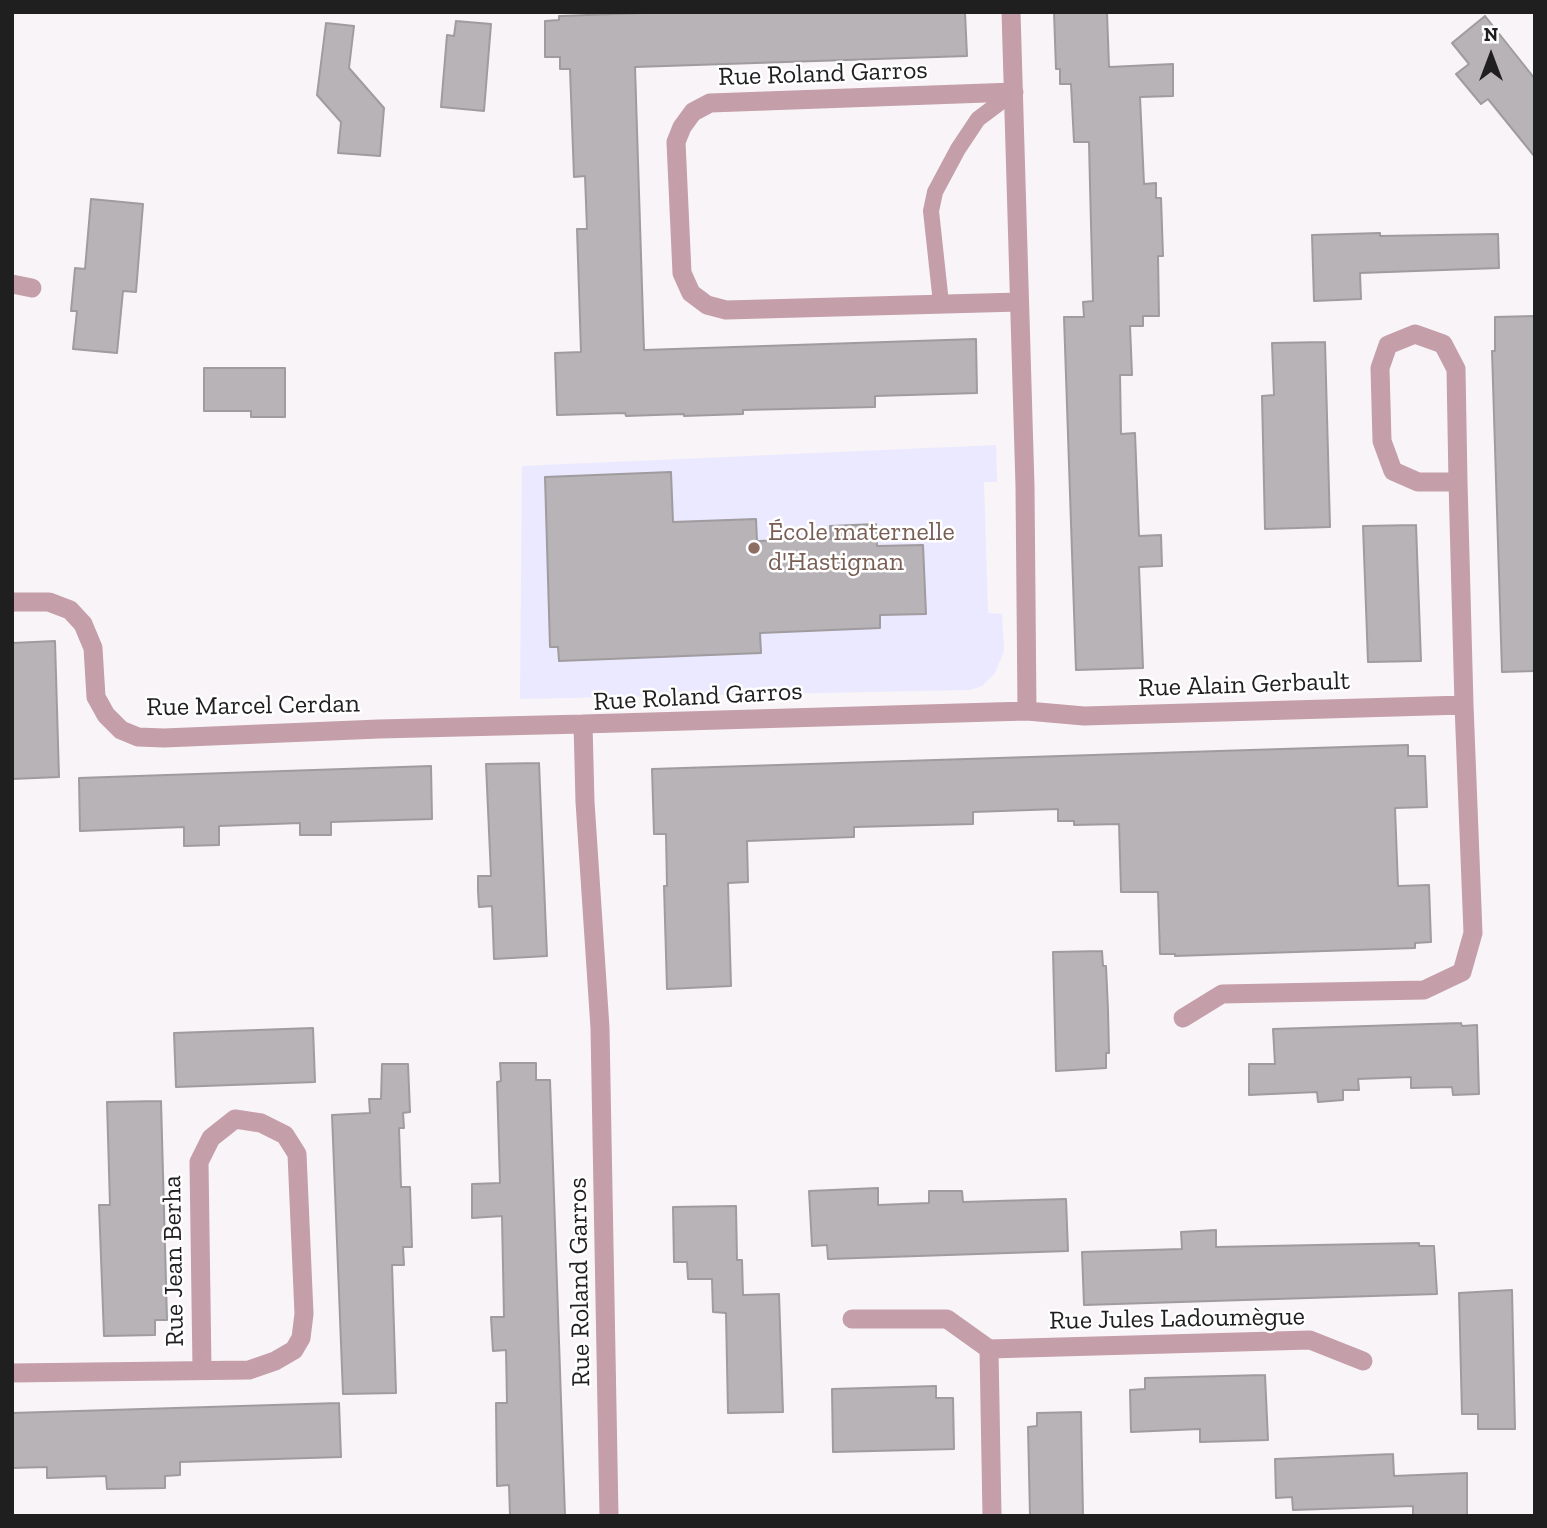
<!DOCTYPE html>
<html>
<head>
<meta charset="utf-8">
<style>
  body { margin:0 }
  #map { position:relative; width:1547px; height:1528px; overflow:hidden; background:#f8f4f8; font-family:"Zilla Slab",serif }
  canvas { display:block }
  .frame { position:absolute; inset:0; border:14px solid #201f20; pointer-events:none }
  .north { position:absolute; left:1456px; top:21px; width:70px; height:70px; -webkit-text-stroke:5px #fff; paint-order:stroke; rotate:0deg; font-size:19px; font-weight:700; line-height:28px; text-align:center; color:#201f20 }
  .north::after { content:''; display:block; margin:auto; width:24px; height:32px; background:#201f20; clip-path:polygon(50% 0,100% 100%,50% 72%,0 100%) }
</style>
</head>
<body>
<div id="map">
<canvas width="1547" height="1528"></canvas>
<div class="frame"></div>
<div class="north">N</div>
</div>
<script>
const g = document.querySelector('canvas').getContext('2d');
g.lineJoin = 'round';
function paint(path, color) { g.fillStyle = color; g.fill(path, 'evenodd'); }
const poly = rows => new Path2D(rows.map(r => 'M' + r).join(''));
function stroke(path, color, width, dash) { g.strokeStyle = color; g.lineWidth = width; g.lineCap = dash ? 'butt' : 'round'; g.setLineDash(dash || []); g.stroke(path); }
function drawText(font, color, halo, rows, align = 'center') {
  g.font = font + ' "Zilla Slab",serif'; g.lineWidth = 5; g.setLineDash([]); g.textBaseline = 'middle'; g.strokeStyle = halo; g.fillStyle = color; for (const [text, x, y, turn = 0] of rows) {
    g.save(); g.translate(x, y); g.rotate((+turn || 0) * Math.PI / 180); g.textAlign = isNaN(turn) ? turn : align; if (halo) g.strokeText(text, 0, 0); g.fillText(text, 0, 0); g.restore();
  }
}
paint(poly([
  [996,445,997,482,984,482,988,613,1002,614,1004,651,995,673,982,686,970,690,520,699,522,466]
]), '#ebe9ff');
const building = poly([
  [672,12,965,12,967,56,635,67,644,350,976,339,977,393,875,396,875,407,743,410,743,414,684,416,684,414,626,416,625,413,557,415,555,353,581,352,577,229,587,229,585,176,574,177,570,69,560,69,560,57,545,57,545,21,559,20,559,16,672,12],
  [1054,12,1107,12,1109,67,1173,64,1173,96,1140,97,1144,184,1156,183,1156,198,1161,198,1163,256,1158,256,1159,316,1143,316,1143,326,1130,326,1132,375,1120,375,1121,434,1135,433,1139,536,1161,535,1162,566,1139,567,1143,668,1076,670,1064,317,1084,317,1083,302,1093,301,1090,185,1089,142,1074,142,1071,84,1060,84,1060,69,1056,69,1054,12],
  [1485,16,1535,79,1535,157,1488,99,1481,104,1456,74,1469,64,1452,43,1485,16],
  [456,21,491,24,484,111,441,107,447,35,454,36,456,21],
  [326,23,354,26,349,68,384,108,380,156,338,153,341,122,317,95,326,23],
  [91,199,143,204,136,292,123,291,117,353,73,349,77,311,71,311,75,268,85,269,91,199],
  [1380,233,1380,236,1498,234,1499,268,1360,273,1361,299,1314,301,1312,235,1380,233],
  [1535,316,1535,671,1502,672,1492,351,1495,351,1495,317,1535,316],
  [1325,342,1330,527,1265,529,1262,396,1274,395,1272,343,1325,342],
  [204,368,285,368,285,417,251,417,251,411,204,411,204,368],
  [671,472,673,522,756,519,757,541,831,539,830,526,876,524,877,546,923,545,926,614,880,615,880,628,760,633,761,653,559,661,558,647,550,647,545,477,671,472],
  [1416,525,1421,661,1368,662,1363,526,1416,525],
  [55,641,59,777,12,779,12,643,55,641],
  [1408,745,1408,756,1425,756,1427,807,1395,808,1398,886,1429,885,1431,942,1415,943,1415,948,1175,956,1175,954,1160,954,1158,892,1121,892,1119,824,1074,825,1074,821,1058,821,1058,809,973,812,973,824,854,827,854,837,747,841,748,882,728,883,731,986,667,989,664,886,667,886,666,834,654,834,652,769,1408,745],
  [539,763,547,956,494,959,492,906,479,907,478,891,478,876,491,876,486,764,539,763],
  [431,766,432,819,331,822,331,835,300,835,300,823,219,826,219,845,184,846,184,827,80,831,79,778,431,766],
  [1102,951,1103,966,1106,966,1108,1010,1109,1053,1106,1053,1106,1068,1056,1071,1053,952,1102,951],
  [1461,1023,1462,1026,1477,1025,1479,1094,1453,1095,1452,1087,1411,1088,1411,1077,1358,1079,1359,1090,1343,1090,1343,1100,1318,1102,1317,1092,1249,1095,1249,1064,1275,1064,1273,1029,1461,1023],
  [313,1028,315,1082,176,1087,174,1033,313,1028],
  [500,1063,536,1063,536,1080,550,1080,565,1516,510,1516,509,1485,497,1486,496,1403,507,1403,506,1350,493,1351,491,1317,504,1317,502,1216,472,1218,472,1184,500,1183,497,1082,501,1081,500,1063],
  [382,1064,408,1064,410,1112,403,1113,404,1128,399,1128,401,1187,410,1187,412,1247,403,1247,404,1265,392,1265,396,1393,343,1394,332,1115,370,1113,369,1099,381,1099,382,1064],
  [161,1101,167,1320,155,1320,155,1335,104,1336,99,1205,110,1205,107,1102,161,1101],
  [878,1188,878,1205,929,1203,929,1191,962,1191,963,1202,1066,1199,1068,1251,828,1259,827,1245,812,1246,809,1191,878,1188],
  [736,1206,737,1260,742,1260,743,1295,779,1294,783,1412,728,1413,726,1313,713,1312,712,1279,688,1279,687,1262,674,1262,673,1207,736,1206],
  [1216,1230,1216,1247,1419,1243,1419,1246,1434,1246,1437,1294,1084,1305,1082,1252,1182,1249,1181,1232,1216,1230],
  [1512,1290,1515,1429,1478,1429,1478,1414,1462,1414,1459,1293,1512,1290],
  [1265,1375,1268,1440,1200,1442,1200,1429,1131,1432,1130,1390,1145,1389,1145,1378,1265,1375],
  [936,1386,936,1398,953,1398,954,1449,833,1452,832,1389,936,1386],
  [339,1403,341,1457,180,1462,180,1475,165,1476,165,1488,107,1489,106,1476,47,1478,47,1467,12,1468,12,1413,339,1403],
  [1081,1412,1083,1516,1030,1516,1028,1427,1037,1426,1037,1413,1081,1412],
  [1393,1454,1394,1476,1467,1473,1467,1516,1413,1516,1413,1506,1293,1510,1292,1497,1276,1498,1275,1459,1393,1454]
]);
paint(building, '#b8b3b7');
stroke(building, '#a09b9f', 2);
stroke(poly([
  [941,303,931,211,935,192,958,149,978,119,1014,92]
]), '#c49ea8', 16);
stroke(poly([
  [1014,92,710,103,693,112,682,127,676,142,682,273,691,293,707,305,726,310,1019,302],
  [12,284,32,288],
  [1458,482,1418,482,1393,471,1382,441,1380,368,1388,345,1415,334,1443,344,1456,369,1458,482,1464,705],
  [12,602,49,602,70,610,83,624,93,648,96,697,106,715,121,730,138,737,164,738,379,729,583,724],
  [1027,711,1084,716,1464,705,1473,933,1462,972,1424,990,1222,994,1183,1018],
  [852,1319,947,1319,989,1349,992,1516],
  [989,1349,1310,1340,1363,1361],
  [12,1373,249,1370,275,1361,294,1350,301,1338,304,1314,297,1154,285,1135,261,1123,235,1119,211,1138,199,1162,202,1369],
  [609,1516,600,1028,585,802,583,724,1027,711,1025,486,1011,12]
]), '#c49ea8', 19);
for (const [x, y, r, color] of [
  [754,548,7,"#8d6e63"]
]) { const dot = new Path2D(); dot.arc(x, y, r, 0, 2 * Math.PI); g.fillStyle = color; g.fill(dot); stroke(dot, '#fff', 2.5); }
drawText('26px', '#201f20', '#fff', [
  ["Rue Roland Garros",823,74,-2],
  ["Rue Alain Gerbault",1244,685,-2],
  ["Rue Roland Garros",698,697,-3],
  ["Rue Marcel Cerdan",253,706,-1],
  ["Rue Jean Berha",174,1261,-91],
  ["Rue Roland Garros",580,1282,-91],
  ["Rue Jules Ladoumègue",1177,1319,-1]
]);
drawText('26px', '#785e54', '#fff', [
  ["École maternelle",768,533],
  ["d'Hastignan",768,563]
], 'left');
</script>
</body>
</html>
